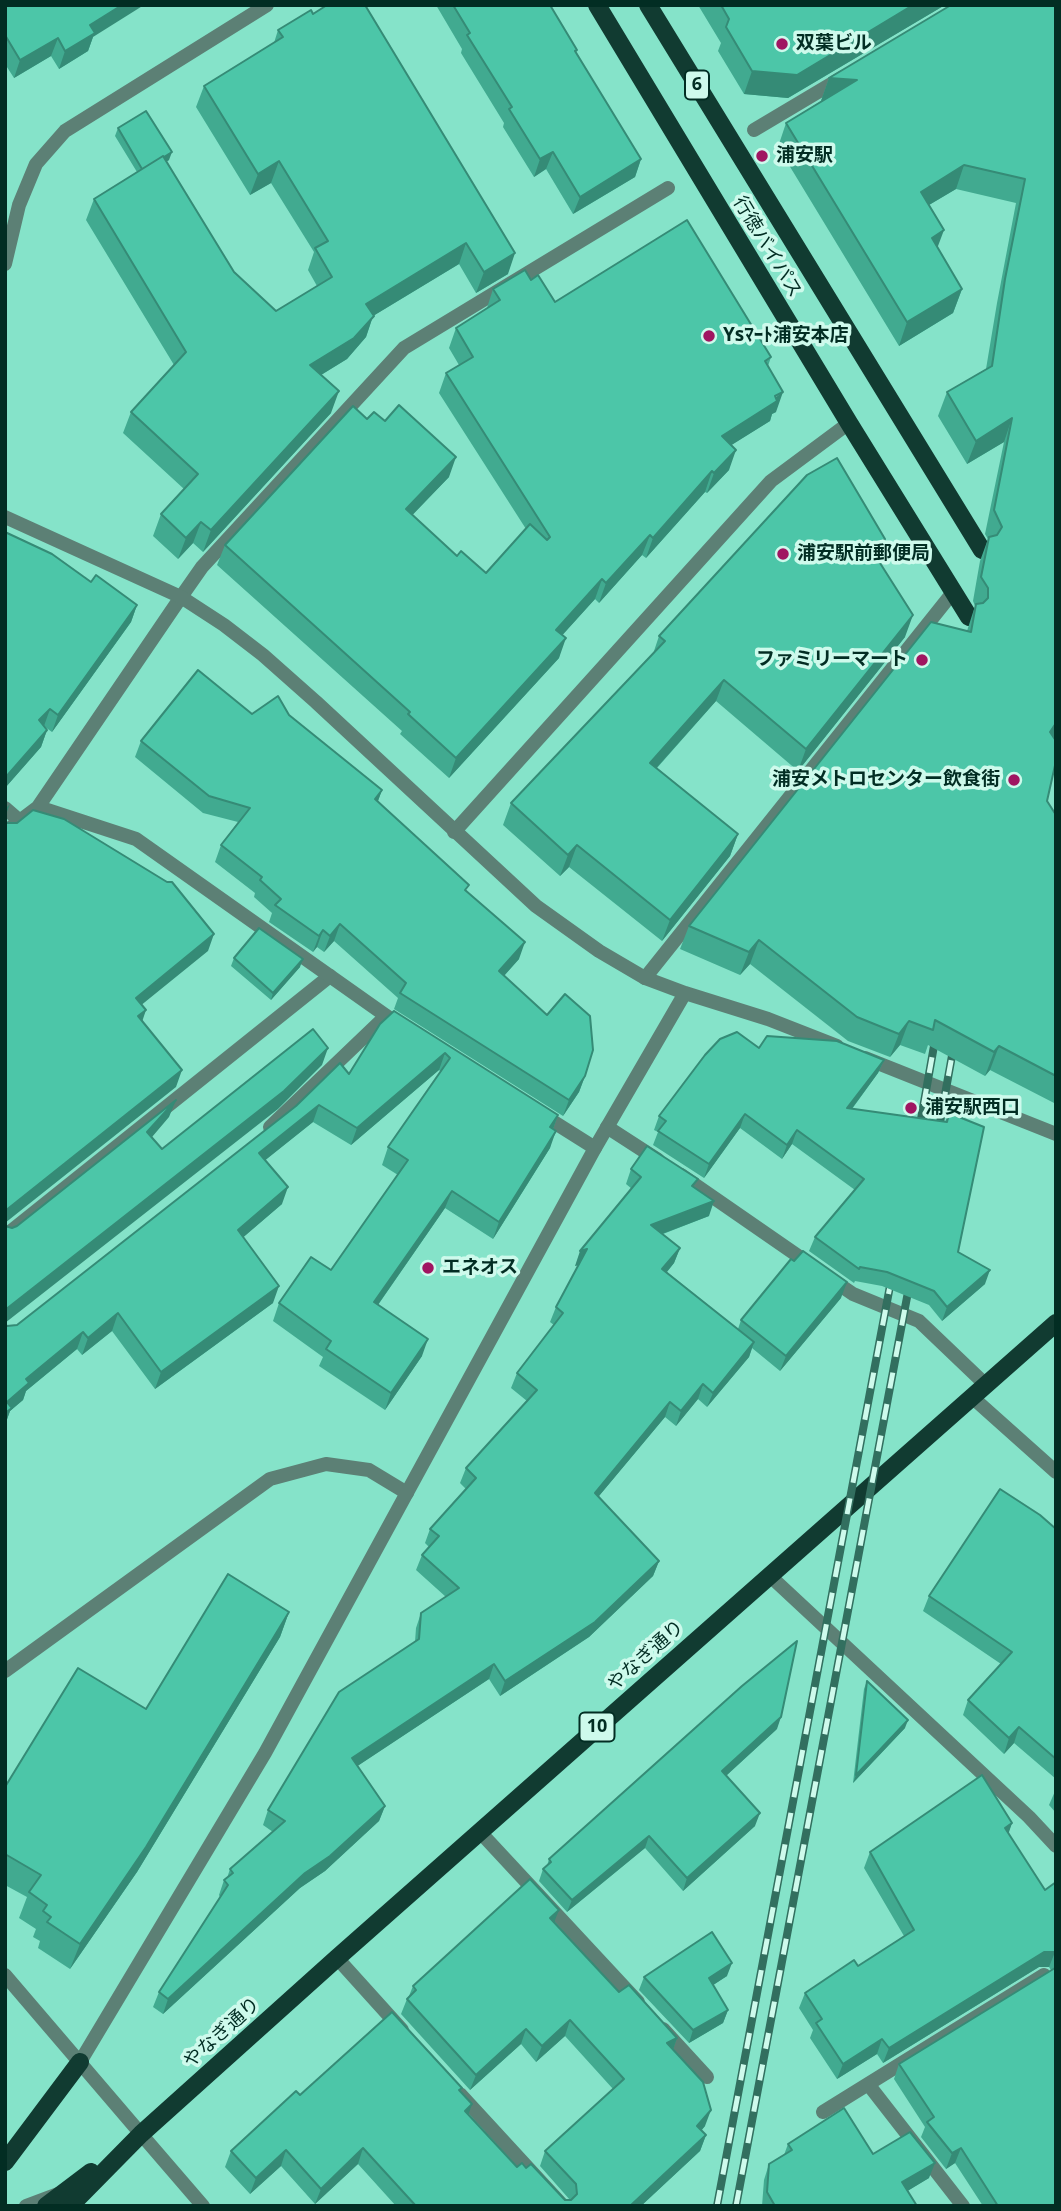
<!DOCTYPE html>
<html>
<head>
<meta charset="utf-8">
<style>
  body { margin:0 }
  #map { position:relative; width:1061px; height:2211px; overflow:hidden; background:#85e3c9; font-family:"Open Sans",sans-serif }
  canvas { display:block }
  .frame { position:absolute; inset:0; border:7px solid #022d23; pointer-events:none }
</style>
</head>
<body>
<div id="map">
<canvas width="1061" height="2211"></canvas>
<div class="frame"></div>
</div>
<script>
const g = document.querySelector('canvas').getContext('2d');
g.lineJoin = 'round';
const poly = rows => new Path2D(rows.map(r => 'M' + r).join(''));
function stroke(path, color, width, dash) { g.strokeStyle = color; g.lineWidth = width; g.lineCap = dash ? 'butt' : 'round'; g.setLineDash(dash || []); g.stroke(path); }
function paint(path, color) { g.fillStyle = color; g.fill(path, 'evenodd'); }
function drawText(font, color, halo, rows, align = 'center') {
  g.font = font + ' "Open Sans","Noto Sans JP",sans-serif'; g.lineWidth = 7; g.setLineDash([]); g.textBaseline = 'middle'; g.strokeStyle = halo; g.fillStyle = color; for (const [text, x, y, turn = 0] of rows) {
    g.save(); g.translate(x, y); g.rotate((+turn || 0) * Math.PI / 180); g.textAlign = isNaN(turn) ? turn : align; if (halo) g.strokeText(text, 0, 0); g.fillText(text, 0, 0); g.restore();
  }
}
stroke(poly([
  [270,1127,386,1016],
  [5,1236,330,976],
  [769,1575,1029,1817,1056,1846],
  [5,1671,270,1479,326,1464,369,1470,407,1493],
  [480,1832,638,2002],
  [663,2029,707,2077],
  [868,2084,963,2206],
  [823,2112,1044,1975]
]), '#5c8075', 14);
stroke(poly([
  [754,130,843,77],
  [181,597,202,567,404,348,668,188],
  [645,978,954,591]
]), '#5c8075', 14);
stroke(poly([
  [38,807,136,839,402,1027],
  [5,808,20,821],
  [5,832,38,807,181,597],
  [454,832,771,481,849,423],
  [541,1114,595,1148],
  [607,1127,658,1160],
  [681,1175,814,1267],
  [831,1279,853,1294,919,1321,986,1385],
  [972,1397,1056,1472],
  [337,1958,402,2030],
  [460,2094,563,2206],
  [141,2134,203,2206],
  [26,2206,58,2194]
]), '#5c8075', 14);
stroke(poly([
  [5,264,19,205,36,164,65,131,267,5],
  [5,517,181,597,224,625,263,655,316,702,536,906,599,951,645,978,685,993,768,1019,837,1046],
  [865,1058,1056,1134],
  [5,1975,141,2134],
  [80,2062,265,1753,595,1148,685,993]
]), '#5c8075', 14);
stroke(poly([
  [597,5,849,423,969,617],
  [648,5,982,550],
  [5,2162,80,2062],
  [46,2206,91,2172],
  [70,2206,141,2134,337,1958,1056,1323]
]), '#113b31', 18);
const rail = poly([
  [918,1136,937,1029],
  [937,1139,955,1039],
  [717,2206,893,1270],
  [736,2206,911,1276]
]);
stroke(rail, '#326f5f', 8);
stroke(rail, '#cefaec', 5, [16]);
paint(poly([
  [5,5,93,37,88,51,59,69,51,56,14,78,5,64],
  [436,5,550,5,577,50,576,52,641,159,635,177,573,214,546,169,534,177,503,127,504,123,461,53,462,49],
  [698,5,945,5,788,98,744,94,718,51,721,43],
  [1056,5,1047,801,1056,815,1056,1104,990,1070,985,1076,928,1045,925,1054,900,1045,890,1057,848,1041,750,964,740,975,680,949,689,926,967,631,975,606,973,601,980,561,988,539,985,534,1004,442,967,464,938,416,947,392,986,369,997,303,1016,203,956,189,929,205,938,248,962,289,953,313,899,346,778,147,786,123,821,101,829,78],
  [278,30,508,274,476,293,459,264,373,316,366,337,347,359,321,375,331,413,203,552,193,543,178,559,153,536,161,514,184,489,123,433,131,412,174,365,86,220,94,199,137,172,115,136,118,128,169,160,166,162,234,272,276,311,317,286,308,270,314,252,271,183,250,195,196,107,204,86,274,43],
  [531,280,555,302,771,357,768,366,776,412,772,414,770,421,731,445,729,470,707,493,705,492,646,558,642,555,599,603,595,599,562,635,559,658,449,778,400,734,402,731,217,565,225,545,367,419,449,477,412,515,457,556,486,573,526,529,439,393,446,373,459,365,449,348,456,328,487,308,493,289],
  [878,558,905,637,798,771,716,701,657,768,738,834,730,856,662,941,569,867,560,876,503,825,511,803,653,654,659,636],
  [91,582,137,605,131,622,52,732,45,727,47,730,41,747,5,788],
  [252,714,289,715,382,790,378,801,467,891,519,959,504,976,585,1076,579,1092,563,1116,394,1009,398,998,334,941,324,952,317,947,313,952,269,922,272,913,254,897,255,893,215,862,221,845,238,822,203,813,135,757,141,741],
  [234,958,300,967,271,1000,231,966],
  [394,1011,558,1115,553,1129,550,1148,493,1239,445,1208,378,1305,422,1356,385,1410,319,1366,323,1357,273,1321,279,1303,331,1270,398,1175,382,1165,388,1147,441,1072,439,1070,351,1145,313,1122,265,1160,282,1204,243,1237,273,1303,155,1389,112,1331,82,1355,77,1349,26,1391,23,1400,10,1411,5,1425,7,1326,17,1325,349,1074],
  [759,1048,884,1060,878,1073,852,1109,945,1122,949,1113,958,1252,985,1284,942,1321,929,1305,882,1286,855,1281,854,1283,809,1251,815,1237,855,1190,792,1144,782,1159,740,1128,704,1178,653,1145,658,1132,654,1130,659,1116],
  [631,1169,694,1188,709,1216,663,1234,680,1248,674,1263,667,1272,738,1329,741,1320,841,1298,780,1371,752,1348,749,1357,707,1407,698,1399,676,1426,665,1417,598,1497,659,1561,653,1576,589,1637,500,1696,489,1679,357,1766,385,1806,379,1821,325,1871,300,1888,163,2014,153,2007,159,1992,220,1897,219,1895,224,1880,227,1878,230,1869,273,1832,263,1825,268,1810,415,1642,416,1628,421,1613,446,1597,416,1570,422,1555,429,1547,425,1543,430,1529,466,1489,460,1483,466,1468,527,1401,511,1388,517,1373,554,1325,550,1322,556,1307,578,1265,575,1266,632,1189,626,1184],
  [1056,1529,1056,1779,1014,1743,1004,1754,963,1715,968,1700,1001,1664,923,1611,929,1596],
  [289,1612,280,1637,137,1872,70,1969,38,1948,40,1941,33,1937,36,1929,19,1918,27,1897,5,1885,5,1787,146,1709],
  [867,1681,905,1728,853,1783,864,1689],
  [777,1729,726,1776,755,1826,683,1891,645,1848,567,1912,539,1881,543,1869,547,1866,549,1859],
  [1056,1789,1056,1813,1049,1805],
  [1012,1823,1008,1833,1045,1890,1056,1882,1056,2206,983,2206,955,2163,946,2169,921,2137,925,2127,894,2079,899,2064,1051,1970,1049,1967,1039,1967,883,2063,877,2054,837,2079,810,2038,813,2030,799,2008,805,1993,858,1966,904,1936,864,1868,870,1852],
  [555,1922,619,1992,677,2038,673,2049,705,2126,701,2131,706,2135,700,2151,641,2206,396,2206,358,2164,315,2204,281,2166,250,2194,225,2167,231,2151,300,2095,462,2088,460,2091,468,2114,517,2167,526,2168,565,2200,570,2200,540,2166,545,2151,613,2089,565,2036,536,2062,521,2044,470,2090,401,2014,407,1999,409,1996,413,1986],
  [727,1976,713,1985,728,2010,723,2023,689,2043,639,1990,644,1977],
  [788,2144,873,2154,929,2178,907,2191,917,2206,762,2206,764,2180,769,2164,784,2155]
]), '#41aa90');
paint(poly([
  [122,5,144,5,93,37,88,51,59,69,65,51,90,25],
  [913,5,945,5,788,98,744,94,752,71],
  [58,38,51,56,14,78,20,60],
  [829,78,857,80,821,101],
  [172,152,169,160,140,178,143,170],
  [553,152,546,169,534,177,540,159],
  [641,159,635,177,573,214,580,197],
  [279,161,271,183,250,195,258,174],
  [964,165,956,189,912,215,921,192],
  [944,230,935,254,932,238],
  [466,243,459,264,373,316,366,337,347,359,303,386,310,365,366,304],
  [515,253,508,274,476,293,484,272],
  [962,289,953,313,899,346,907,322],
  [339,391,331,413,203,552,211,530],
  [783,392,776,412,772,414,770,421,714,456,722,436],
  [1012,418,1004,442,967,464,976,441],
  [736,450,729,470,707,493,714,473],
  [456,457,449,477,399,529,406,509],
  [712,471,705,492,646,558,653,538],
  [201,522,193,543,178,559,186,538],
  [650,535,642,555,599,603,606,583],
  [885,539,877,561,873,552],
  [602,579,595,599,549,650,556,630],
  [137,605,131,622,52,732,58,715],
  [913,615,905,637,798,771,806,749],
  [566,638,559,658,449,778,456,758],
  [724,680,716,701,642,784,650,763],
  [50,709,44,726,39,720],
  [1056,723,1056,743,1050,732],
  [47,730,41,747,5,788,5,778],
  [382,790,376,806,375,799],
  [10,804,5,817,5,809],
  [738,834,730,856,662,941,670,920],
  [577,845,569,867,560,876,568,855],
  [340,924,334,941,324,952,330,936],
  [323,930,317,947,313,952,319,936],
  [214,934,208,951,129,1015,136,998],
  [759,940,750,964,740,975,749,952],
  [525,942,519,959,493,988,499,971],
  [303,959,300,967,271,1000,273,993],
  [146,1010,140,1028,138,1016],
  [909,1021,900,1045,890,1057,899,1034],
  [999,1046,990,1070,985,1076,994,1052],
  [328,1048,322,1065,278,1109,5,1323,5,1310],
  [445,1053,439,1070,351,1145,357,1128],
  [884,1060,878,1073,842,1122,847,1108],
  [182,1070,176,1087,5,1223,5,1211],
  [585,1076,579,1092,563,1116,569,1100],
  [176,1100,169,1117,141,1150,147,1132],
  [319,1105,313,1122,253,1170,259,1153],
  [745,1114,740,1128,704,1178,709,1164],
  [558,1115,552,1132,550,1127],
  [797,1130,792,1144,782,1159,787,1145],
  [556,1131,550,1148,493,1239,499,1222],
  [288,1187,282,1204,232,1247,238,1230],
  [452,1191,445,1208,368,1319,374,1302],
  [714,1201,709,1216,646,1240,651,1225],
  [680,1248,674,1263,657,1284,662,1269],
  [587,1249,582,1264,575,1266,580,1251],
  [990,1270,985,1284,942,1321,947,1307],
  [847,1282,841,1298,780,1371,786,1356],
  [279,1286,273,1303,155,1389,161,1372],
  [118,1313,112,1331,82,1355,88,1338],
  [83,1332,77,1349,26,1391,23,1400,10,1411,5,1425,5,1406,7,1402,26,1379],
  [428,1339,422,1356,385,1410,391,1393],
  [754,1342,749,1357,707,1407,713,1393],
  [703,1384,698,1399,676,1426,681,1411],
  [670,1402,665,1417,589,1508,595,1493],
  [659,1561,653,1576,589,1637,500,1696,505,1681],
  [289,1612,280,1637,137,1872,70,1969,80,1944],
  [494,1664,489,1679,347,1773,352,1758],
  [781,1717,777,1729,717,1784,722,1771],
  [908,1720,905,1728,853,1783,856,1775],
  [1019,1727,1014,1743,1004,1754,1009,1738],
  [385,1806,379,1821,325,1871,300,1888,163,2014,168,1999,305,1873],
  [760,1813,755,1826,683,1891,687,1878],
  [1012,1823,1007,1838,1005,1828],
  [649,1836,645,1848,567,1912,572,1900],
  [559,1910,553,1925,550,1918],
  [1044,1952,1055,1952,1049,1967,1039,1967,883,2063,889,2048],
  [732,1963,727,1976,704,1991,709,1978],
  [728,2010,723,2023,689,2043,693,2030],
  [570,2020,565,2036,536,2062,542,2046],
  [526,2029,521,2044,470,2090,476,2075],
  [677,2038,672,2053,667,2043],
  [882,2039,877,2054,837,2079,843,2064],
  [472,2104,467,2119,465,2111],
  [711,2110,705,2126,691,2142,697,2126],
  [706,2135,700,2151,641,2206,630,2206],
  [363,2148,358,2164,315,2204,321,2189],
  [961,2148,955,2163,946,2169,952,2153],
  [286,2150,281,2166,250,2194,256,2178],
  [935,2163,929,2178,896,2198,902,2182]
]), '#358b76');
const building = poly([
  [5,5,122,5,90,25,95,33,65,51,58,38,20,60,5,35,5,5],
  [327,5,365,5,515,253,484,272,466,243,366,304,374,316,354,338,310,365,339,391,211,530,201,522,186,538,161,514,198,474,131,412,186,352,94,199,163,156,234,272,276,311,332,277,315,248,328,241,279,161,258,174,204,86,283,37,278,30,311,10,313,14,327,5],
  [453,5,550,5,577,50,575,51,641,159,580,197,553,152,540,159,509,109,512,107,467,35,470,33,453,5],
  [721,5,913,5,797,75,752,71,726,27,729,19,721,5],
  [951,5,1056,5,1056,723,1050,732,1056,741,1056,761,1047,801,1056,815,1056,1076,999,1046,994,1052,935,1020,933,1030,909,1021,899,1034,857,1017,759,940,749,952,689,926,931,622,971,632,976,604,983,603,988,598,988,588,981,577,989,537,997,535,1002,527,994,510,1012,418,976,441,947,392,992,366,1005,279,1025,179,964,165,921,192,944,230,932,238,962,289,907,322,786,123,857,80,829,78,951,5],
  [146,111,172,152,164,157,163,156,142,169,118,128,146,111],
  [687,220,771,357,765,361,783,392,775,396,777,401,722,436,736,450,714,473,712,471,653,538,650,535,606,583,602,579,556,630,566,638,456,758,408,714,410,712,225,545,353,406,367,419,374,412,385,421,399,405,456,457,406,509,457,556,461,551,486,573,530,524,547,540,550,537,446,373,473,357,456,328,500,300,493,289,525,270,531,280,538,275,555,302,687,220],
  [837,458,885,539,873,552,913,615,806,749,724,680,650,763,738,834,670,920,577,845,568,855,511,803,665,641,659,636,807,475,837,458],
  [5,532,52,554,91,582,96,575,137,605,58,715,50,709,39,720,47,730,5,778,5,532],
  [198,670,252,714,278,696,289,715,382,790,375,799,469,885,465,890,525,942,499,971,547,1015,565,994,590,1016,593,1050,585,1076,569,1100,400,993,406,983,340,924,330,936,323,930,319,936,275,905,281,899,260,880,262,877,221,845,250,808,209,796,141,741,198,670],
  [33,810,64,819,167,882,172,882,214,934,136,998,146,1010,138,1016,182,1070,5,1211,5,821,7,823,17,823,33,810],
  [259,928,303,959,273,993,234,958,259,928],
  [394,1011,558,1115,550,1127,556,1131,499,1222,452,1191,374,1302,428,1339,391,1393,326,1349,331,1341,279,1303,311,1257,331,1270,408,1160,388,1147,450,1058,445,1053,357,1128,319,1105,259,1153,288,1187,238,1230,279,1286,161,1372,118,1313,88,1338,83,1332,26,1379,29,1383,7,1402,12,1408,5,1413,5,1324,7,1326,17,1325,296,1106,340,1063,349,1074,380,1024,394,1011],
  [313,1029,328,1048,284,1091,5,1310,5,1226,12,1228,17,1226,176,1100,147,1132,162,1149,313,1029],
  [737,1032,759,1048,767,1036,837,1041,884,1060,847,1108,947,1122,949,1113,984,1127,958,1252,990,1270,947,1307,934,1291,887,1272,860,1267,859,1269,815,1237,864,1179,797,1130,787,1145,745,1114,709,1164,658,1131,666,1121,659,1116,705,1055,720,1039,737,1032],
  [647,1146,698,1179,692,1186,714,1201,651,1225,680,1248,662,1269,754,1342,713,1393,703,1384,681,1411,670,1402,595,1493,659,1561,595,1622,505,1681,494,1664,352,1758,385,1806,330,1856,305,1873,168,1999,159,1992,228,1885,224,1880,233,1873,230,1869,285,1821,268,1810,339,1692,419,1639,421,1613,459,1588,422,1555,439,1536,430,1529,476,1478,466,1468,537,1390,517,1373,563,1313,556,1307,587,1249,580,1251,641,1177,631,1169,647,1146],
  [803,1251,847,1282,786,1356,741,1320,791,1259,794,1261,803,1251],
  [1000,1489,1040,1515,1056,1529,1056,1759,1019,1727,1009,1738,968,1700,1012,1652,929,1596,1000,1489],
  [228,1574,289,1612,146,1847,80,1944,47,1922,51,1917,43,1911,47,1905,29,1892,41,1875,5,1854,5,1787,78,1668,146,1709,228,1574],
  [797,1641,781,1717,722,1771,760,1813,687,1878,649,1836,572,1900,543,1869,551,1862,549,1859,742,1686,797,1641],
  [867,1681,908,1720,856,1775,867,1681],
  [982,1775,1012,1823,1005,1828,1045,1890,1056,1882,1056,1954,1055,1952,1044,1952,889,2048,882,2039,843,2064,816,2023,822,2019,805,1993,854,1960,858,1966,914,1930,870,1852,982,1775],
  [530,1879,559,1910,550,1918,619,1992,629,1985,677,2038,667,2043,703,2082,711,2110,697,2126,706,2135,630,2206,416,2206,363,2148,321,2189,286,2150,256,2178,231,2151,296,2091,300,2095,392,2012,462,2088,459,2090,472,2104,465,2111,517,2167,522,2163,526,2168,531,2164,565,2200,571,2200,577,2194,576,2184,545,2151,624,2079,570,2020,542,2046,526,2029,476,2075,407,1999,416,1990,413,1986,530,1879],
  [712,1932,732,1963,709,1978,728,2010,693,2030,644,1977,712,1932],
  [1056,1966,1056,2206,998,2206,961,2148,952,2153,927,2122,934,2117,899,2064,1055,1968,1056,1966],
  [844,2108,873,2154,910,2132,935,2163,902,2182,917,2206,775,2206,767,2192,769,2164,792,2150,788,2144,844,2108]
]);
paint(building, '#4cc6a8');
stroke(building, '#358b76', 2);
for (const [x, y, r, color] of [
  [782,44,7,"#a01561"],
  [762,156,7,"#a01561"],
  [709,336,7,"#a01561"],
  [783,554,7,"#a01561"],
  [922,660,7,"#a01561"],
  [1014,780,7,"#a01561"],
  [911,1108,7,"#a01561"],
  [428,1268,7,"#a01561"]
]) { const dot = new Path2D(); dot.arc(x, y, r, 0, 2 * Math.PI); g.fillStyle = color; g.fill(dot); stroke(dot, '#cefaec', 2.5); }
for (const [x, y, w] of [
  [697,85,24],
  [597,1727,35]
]) { const box = new Path2D(); box.roundRect(x - w / 2, y - 14.5, w, 29, 5); g.fillStyle = '#cefaec'; g.fill(box); stroke(box, '#022d23', 2); }
drawText('bold 18px', '#022d23', null, [
  ["6",697,85],
  ["10",597,1727]
]);
drawText('bold 19px', '#022d23', '#cefaec', [
  ["双葉ビル",796,44],
  ["浦安駅",776,156],
  ["Ysﾏｰﾄ浦安本店",723,336],
  ["浦安駅前郵便局",797,554],
  ["ファミリーマート",908,660,"right"],
  ["浦安メトロセンター飲食街",1000,780,"right"],
  ["浦安駅西口",925,1108],
  ["エネオス",442,1268]
], 'left');
drawText('19px', '#022d23', '#cefaec', [
  ["行徳バイパス",767,247,59],
  ["やなぎ通り",646,1656,-42],
  ["やなぎ通り",222,2033,-42]
]);
</script>
</body>
</html>
